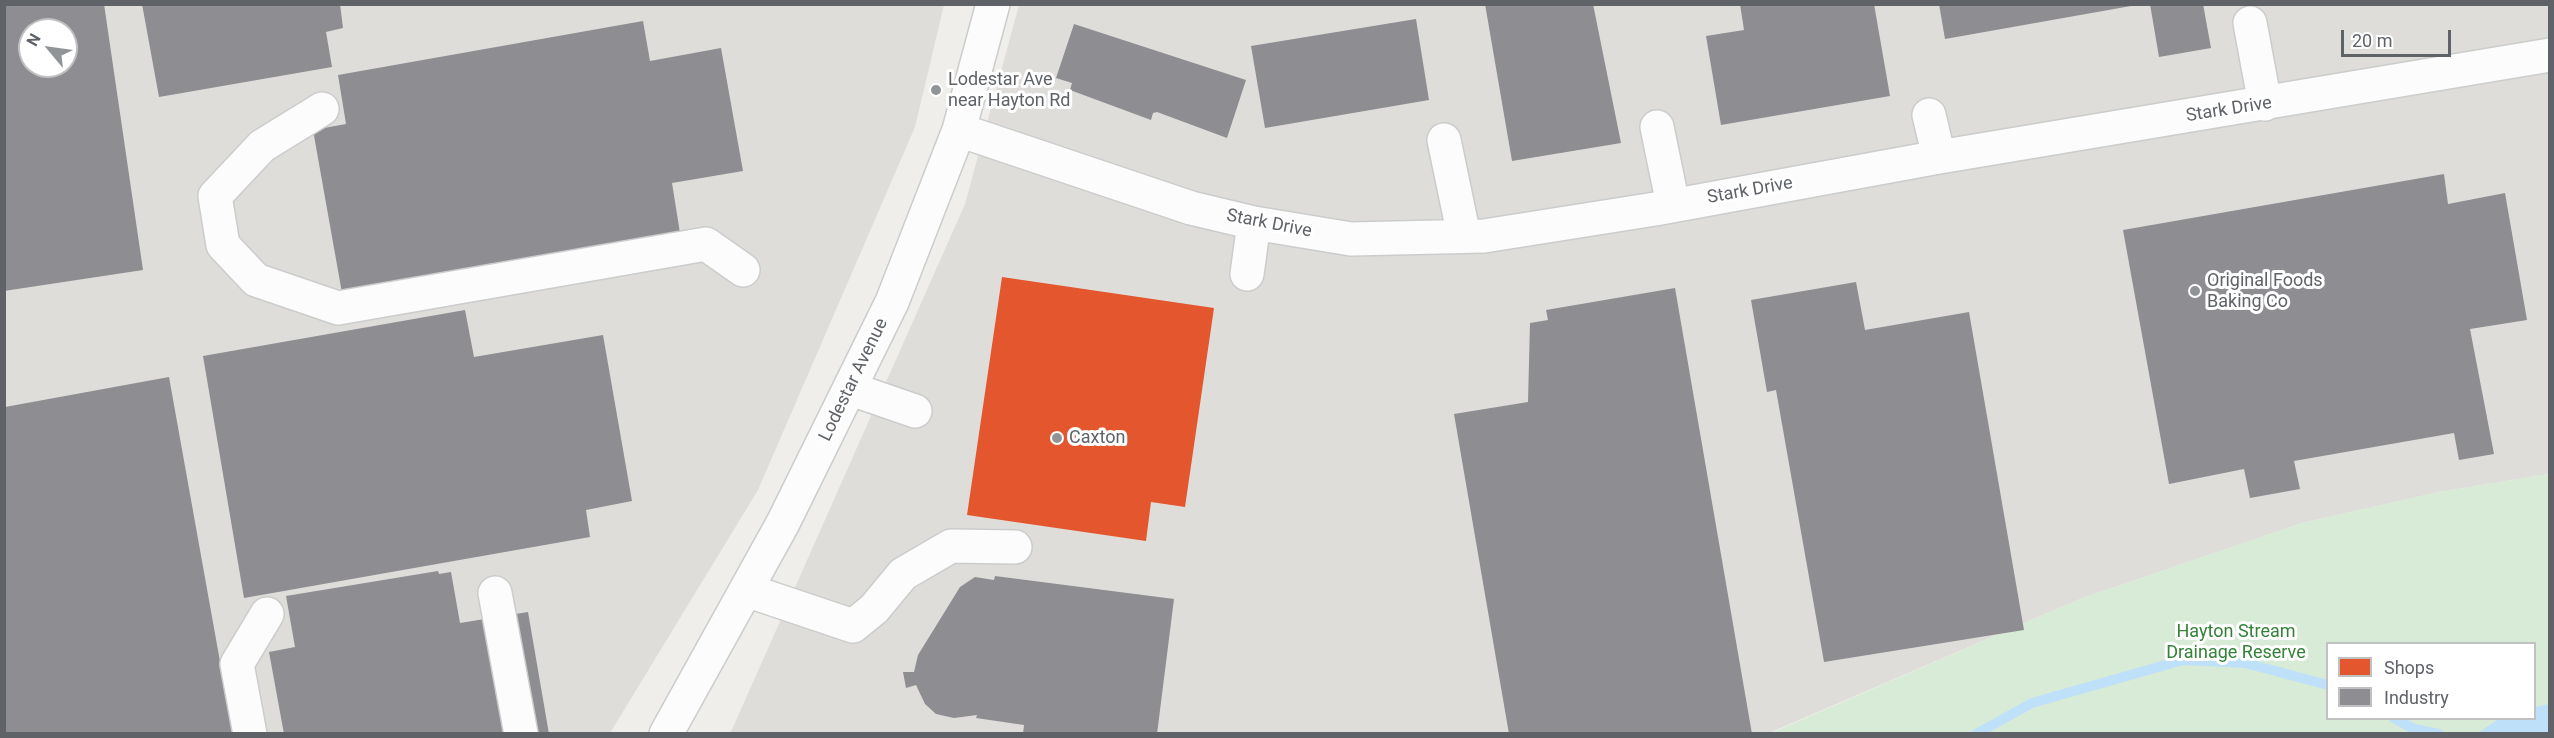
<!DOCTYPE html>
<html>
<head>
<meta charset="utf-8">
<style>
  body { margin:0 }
  #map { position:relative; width:2554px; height:738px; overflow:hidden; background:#efeeea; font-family:Roboto,sans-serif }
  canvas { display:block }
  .frame { position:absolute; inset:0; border:6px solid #5f6368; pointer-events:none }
  .legend { position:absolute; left:2326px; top:642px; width:210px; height:78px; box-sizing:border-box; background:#fff; border:2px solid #bfc1c3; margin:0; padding:8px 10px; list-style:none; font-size:18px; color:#5f6368 }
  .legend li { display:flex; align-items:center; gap:12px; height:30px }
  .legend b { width:30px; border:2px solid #bfc1c3 }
  .north { position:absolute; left:18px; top:18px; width:60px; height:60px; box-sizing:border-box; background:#fff; border:2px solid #bfc1c3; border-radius:50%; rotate:299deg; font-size:16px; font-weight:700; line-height:24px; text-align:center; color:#5f6368 }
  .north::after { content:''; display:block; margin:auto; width:21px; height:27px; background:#919496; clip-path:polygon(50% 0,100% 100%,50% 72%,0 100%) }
  .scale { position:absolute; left:2341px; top:30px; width:110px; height:27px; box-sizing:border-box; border:3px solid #5f6368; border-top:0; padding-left:8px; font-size:18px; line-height:21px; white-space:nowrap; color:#5f6368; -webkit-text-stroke:4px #fff; paint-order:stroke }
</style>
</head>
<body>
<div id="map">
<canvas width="2554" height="738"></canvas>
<div class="frame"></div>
<ul class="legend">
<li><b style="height:16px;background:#e4572e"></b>Shops</li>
<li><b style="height:16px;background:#8d8d92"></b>Industry</li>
</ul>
<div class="north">N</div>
<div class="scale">20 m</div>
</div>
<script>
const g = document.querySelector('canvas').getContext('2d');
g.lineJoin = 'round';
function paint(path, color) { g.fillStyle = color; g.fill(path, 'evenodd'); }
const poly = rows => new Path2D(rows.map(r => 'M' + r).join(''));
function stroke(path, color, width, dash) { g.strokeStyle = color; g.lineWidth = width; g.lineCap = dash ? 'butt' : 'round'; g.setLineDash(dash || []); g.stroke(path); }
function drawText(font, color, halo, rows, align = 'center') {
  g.font = font + ' Roboto,sans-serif'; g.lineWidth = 6; g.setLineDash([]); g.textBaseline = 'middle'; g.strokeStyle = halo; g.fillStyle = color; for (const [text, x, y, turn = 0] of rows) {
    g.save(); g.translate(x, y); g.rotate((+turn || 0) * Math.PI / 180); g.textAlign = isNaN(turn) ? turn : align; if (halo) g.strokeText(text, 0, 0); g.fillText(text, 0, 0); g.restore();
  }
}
paint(poly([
  [4,5,944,5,915,127,758,490,610,733,5,733],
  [30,30,66,30,66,66,30,66],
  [1019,5,2549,5,2549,474,2439,492,2302,523,2080,599,1769,733,730,734,965,204]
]), '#dfddda');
paint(poly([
  [2549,474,2549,733,1769,734,2080,599,2302,523,2439,492],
  [2328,644,2534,644,2534,718,2328,718]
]), '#d8ebd6');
paint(poly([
  [2549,704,2549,733,2459,733,2479,732,2499,719,2534,718,2535,707]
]), '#bfe0f9');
paint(poly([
  [1002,277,1214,308,1185,507,1151,502,1146,541,967,515]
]), '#e4572e');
paint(poly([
  [4,4,104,4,143,270,4,291],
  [30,30,66,30,66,66,30,66],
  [142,4,340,4,343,28,326,32,332,67,159,97],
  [1485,4,1593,4,1621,143,1512,161],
  [1740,4,1874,4,1890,96,1721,125,1706,36,1744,30],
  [1939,4,2131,4,2131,6,1945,39],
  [2150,4,2203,4,2211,48,2159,57],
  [1416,19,1429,100,1265,128,1251,46],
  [643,21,650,61,721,48,743,171,672,183,680,233,342,293,313,130,346,124,338,75],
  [1074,24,1246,80,1227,138,1157,112,1153,113,1151,120,1070,90,1072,83,1056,78],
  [2444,174,2448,204,2505,193,2527,320,2470,329,2494,454,2459,460,2454,433,2294,461,2300,489,2250,498,2244,469,2169,484,2123,230],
  [1856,282,1865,330,1969,312,2024,630,1824,662,1776,390,1767,392,1751,300],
  [1675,288,1752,734,1509,734,1454,414,1528,402,1530,323,1548,320,1546,310],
  [465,310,474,357,603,335,632,501,586,510,590,537,244,598,203,356],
  [169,377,233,734,5,734,5,407],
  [438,571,439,574,451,572,460,623,528,612,549,734,284,734,269,652,295,647,286,596],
  [995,576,1174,599,1157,734,1023,734,1024,725,976,718,977,715,954,718,936,714,925,704,916,685,906,688,903,672,914,672,918,655,960,587,975,577,994,580]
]), '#8d8d92');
stroke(poly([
  [2394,718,2414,729,2439,734],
  [1976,734,2032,703,2183,660,2245,663,2328,685]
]), '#bfe0f9', 10);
const minor = poly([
  [2250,23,2265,104],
  [322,109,262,146,215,196,223,245,256,280,338,308,706,244,743,270],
  [1929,115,1939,157],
  [1657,127,1673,205],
  [959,130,1191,208,1254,223,1351,239,1484,236,1655,209,1939,157,2550,55],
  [1444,140,1464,236],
  [1247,274,1254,223],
  [851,389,915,411],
  [746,590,853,626,874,609,903,574,951,546,1015,547],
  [495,593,521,734],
  [250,734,237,664,267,614],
  [666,734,783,523,892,302,959,130,993,4]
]);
stroke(minor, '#cbcccc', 36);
stroke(minor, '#fdfcfc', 33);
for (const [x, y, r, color] of [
  [936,90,6,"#919496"],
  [2195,291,6,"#919496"],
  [1057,438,6,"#919496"]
]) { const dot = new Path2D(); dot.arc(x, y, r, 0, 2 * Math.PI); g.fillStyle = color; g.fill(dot); stroke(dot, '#fff', 2); }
drawText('18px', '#5f6368', '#fff', [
  ["Lodestar Ave",948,80],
  ["near Hayton Rd",948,101],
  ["Original Foods",2207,281],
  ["Baking Co",2207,302],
  ["Caxton",1069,438]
], 'left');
drawText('18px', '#5f6368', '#fff', [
  ["Stark Drive",2229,110,-9],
  ["Stark Drive",1750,191,-10],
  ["Stark Drive",1269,224,11],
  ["Lodestar Avenue",854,380,-64]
]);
drawText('18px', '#348238', '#fff', [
  ["Hayton Stream",2236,632],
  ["Drainage Reserve",2236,653]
]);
</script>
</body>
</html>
